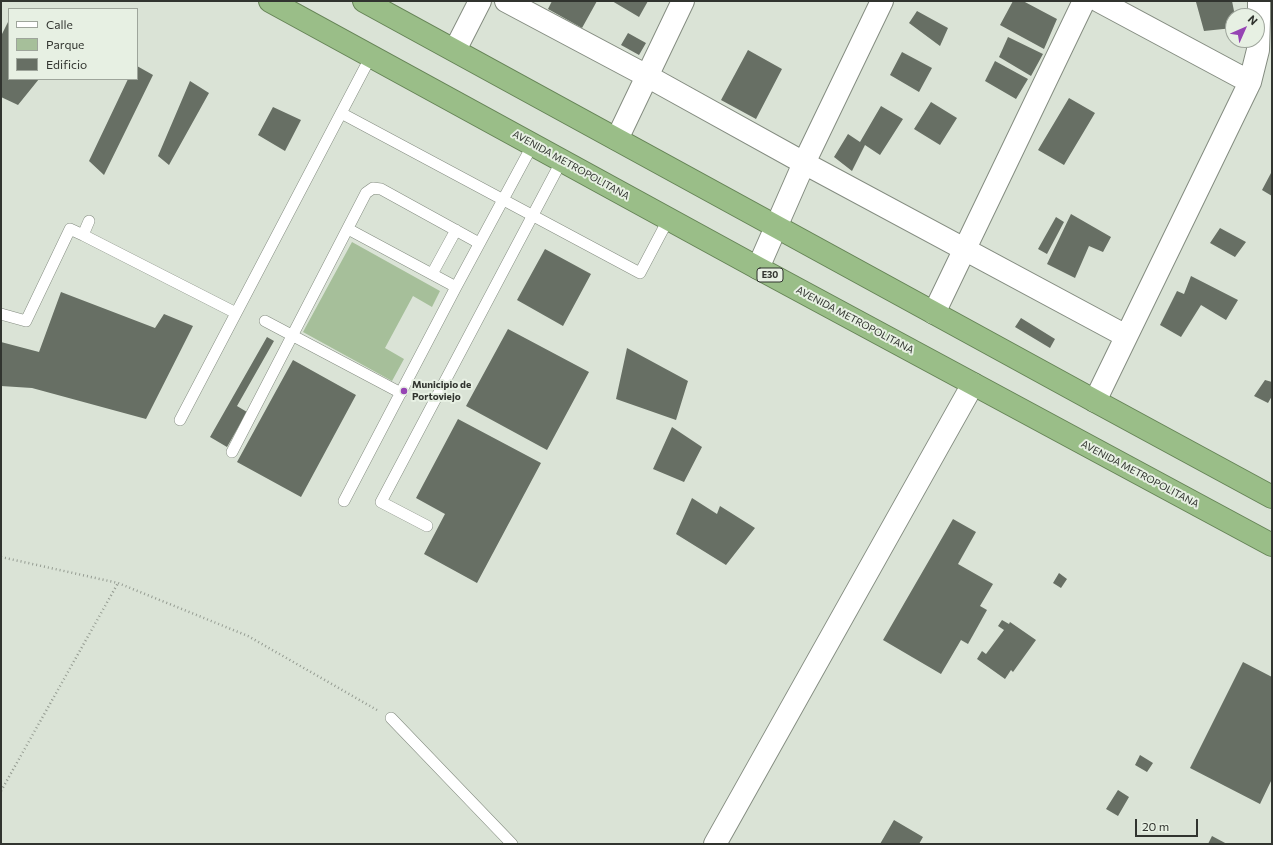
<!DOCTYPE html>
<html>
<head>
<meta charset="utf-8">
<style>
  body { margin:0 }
  #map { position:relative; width:1273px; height:845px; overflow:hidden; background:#dae3d6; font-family:Commissioner,sans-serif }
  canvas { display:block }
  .frame { position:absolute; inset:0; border:2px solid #31342f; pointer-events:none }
  .legend { position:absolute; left:8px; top:8px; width:130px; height:72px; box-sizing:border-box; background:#e7f0e3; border:1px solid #9ea59b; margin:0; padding:5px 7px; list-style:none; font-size:12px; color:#31342f }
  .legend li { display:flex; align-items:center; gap:8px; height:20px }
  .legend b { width:20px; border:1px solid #9ea59b }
  .north { position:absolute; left:1225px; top:8px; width:40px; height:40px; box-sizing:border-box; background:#e7f0e3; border:1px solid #9ea59b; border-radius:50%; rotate:45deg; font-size:11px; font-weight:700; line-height:16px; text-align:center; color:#31342f }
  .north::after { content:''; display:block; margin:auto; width:14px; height:18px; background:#9644b4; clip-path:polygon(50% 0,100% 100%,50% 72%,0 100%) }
  .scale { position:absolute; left:1135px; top:819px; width:63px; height:18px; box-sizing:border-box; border:2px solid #31342f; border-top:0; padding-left:5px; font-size:12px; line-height:14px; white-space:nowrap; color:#31342f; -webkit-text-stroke:3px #e7f0e3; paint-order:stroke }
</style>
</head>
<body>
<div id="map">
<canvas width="1273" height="845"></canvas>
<div class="frame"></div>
<ul class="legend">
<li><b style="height:5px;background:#fff"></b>Calle</li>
<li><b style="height:11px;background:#a6bf9a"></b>Parque</li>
<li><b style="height:11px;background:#676f64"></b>Edificio</li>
</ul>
<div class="north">N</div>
<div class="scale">20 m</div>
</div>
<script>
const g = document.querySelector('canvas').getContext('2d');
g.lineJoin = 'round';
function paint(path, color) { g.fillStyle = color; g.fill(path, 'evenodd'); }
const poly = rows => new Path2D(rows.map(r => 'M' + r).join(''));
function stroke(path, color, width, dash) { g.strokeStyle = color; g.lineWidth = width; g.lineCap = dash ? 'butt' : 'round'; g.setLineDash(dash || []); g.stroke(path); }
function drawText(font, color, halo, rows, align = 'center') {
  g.font = font + ' Commissioner,sans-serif'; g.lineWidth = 4; g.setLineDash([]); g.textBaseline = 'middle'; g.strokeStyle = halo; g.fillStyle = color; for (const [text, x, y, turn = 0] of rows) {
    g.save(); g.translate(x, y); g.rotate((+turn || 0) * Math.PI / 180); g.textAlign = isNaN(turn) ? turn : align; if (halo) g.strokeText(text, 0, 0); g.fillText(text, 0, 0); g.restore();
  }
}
paint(poly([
  [352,242,440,291,432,307,413,296,385,348,404,359,392,381,303,332]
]), '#a6bf9a');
paint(poly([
  [552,1,597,1,582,28,548,9],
  [612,1,648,1,639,17],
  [1013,1,1023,1,1057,19,1044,49,1000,25],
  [1207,1,1232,1,1235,16,1233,16,1233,28,1204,31,1196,2],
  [917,11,948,28,940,46,909,23],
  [9,20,9,79,39,79,18,105,1,97,1,36],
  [628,33,646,43,639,55,621,45],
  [1008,37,1043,54,1031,76,999,57],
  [748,50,782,69,756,119,721,100],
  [902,52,932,68,919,92,890,75],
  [995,61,1028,79,1016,99,985,81],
  [137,66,153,75,104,175,89,161,128,79,137,79],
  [190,81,209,93,169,165,158,156],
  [1069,98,1095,113,1064,165,1038,150],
  [931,102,957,118,940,145,914,129],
  [881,106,903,119,880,155,865,145,852,171,834,157,848,134,860,142],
  [273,107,301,120,285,151,258,135],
  [1271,173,1272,174,1272,196,1262,190],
  [1071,214,1111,237,1103,252,1089,246,1075,278,1047,264],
  [1056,217,1064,222,1047,254,1038,249],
  [1220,228,1246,242,1235,257,1210,243],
  [545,249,591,274,563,326,517,300],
  [1191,276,1238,300,1226,320,1201,305,1181,337,1160,325,1177,291,1184,294],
  [61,292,155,328,164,314,193,326,146,419,32,388,1,386,1,342,39,352],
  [1021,318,1055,339,1050,348,1015,327],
  [508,329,589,372,547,450,466,406],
  [267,337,274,341,237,406,247,412,227,447,210,437],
  [627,348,688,381,676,420,616,399],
  [293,360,356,395,301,497,237,462],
  [1265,380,1272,382,1272,396,1268,403,1254,396],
  [458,419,541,463,477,583,424,554,445,514,416,498],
  [672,427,702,447,684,482,653,469],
  [692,498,717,514,720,506,755,528,726,565,676,534],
  [953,519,976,532,958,564,993,584,980,606,987,610,968,644,961,640,941,674,883,640],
  [1059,573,1067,579,1061,588,1053,583],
  [1002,620,1009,624,1010,622,1036,640,1013,672,1011,670,1005,679,977,659,982,651,986,654,1004,630,998,626],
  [1243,662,1272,677,1272,779,1260,804,1190,768],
  [1140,755,1153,763,1147,772,1135,765],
  [1118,790,1129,797,1118,816,1106,809],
  [894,820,923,837,919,844,880,844],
  [1212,836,1227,844,1208,844]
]), '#676f64');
const service = poly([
  [341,113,640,273,669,218],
  [89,221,83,235,236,313],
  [348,229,456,287],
  [432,274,456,230],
  [1,314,26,321,70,229,83,235],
  [265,321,401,393],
  [180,420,371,56],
  [232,452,366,193,373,188,381,189,479,243],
  [344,501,456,287,533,144],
  [427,526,381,502,562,160],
  [391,718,512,844]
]);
const minor = poly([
  [506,1,647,76,804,163,1126,336],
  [1099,1,1250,82],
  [455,50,480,1],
  [617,139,683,1],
  [758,268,804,163,882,1],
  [934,313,1084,1],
  [1095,401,1250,82,1258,50,1259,19,1259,1],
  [715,844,973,384]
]);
const trunk = poly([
  [270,1,758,268,1272,545],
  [364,1,1095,401,1272,497]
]);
stroke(service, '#848c80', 12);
stroke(minor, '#848c80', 24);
stroke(trunk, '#658356', 24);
stroke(poly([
  [1,557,118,583,248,636,377,710],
  [1,791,118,583]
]), '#959c92', 2.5, [1, 3]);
stroke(service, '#fff', 11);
stroke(minor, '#fff', 22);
stroke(trunk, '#9abe88', 22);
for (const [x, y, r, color] of [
  [404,391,4,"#9644b4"]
]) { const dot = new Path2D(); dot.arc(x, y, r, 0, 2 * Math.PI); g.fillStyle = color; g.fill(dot); stroke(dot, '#e7f0e3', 1.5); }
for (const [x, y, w] of [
  [770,275,26]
]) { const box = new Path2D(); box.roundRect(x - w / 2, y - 7, w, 14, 3); g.fillStyle = '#e7f0e3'; g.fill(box); stroke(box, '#31342f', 1); }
drawText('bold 9px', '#31342f', null, [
  ["E30",770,275]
]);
drawText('10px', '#31342f', '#e7f0e3', [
  ["AVENIDA METROPOLITANA",571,165,29],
  ["AVENIDA METROPOLITANA",855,320,28],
  ["AVENIDA METROPOLITANA",1140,474,28]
]);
drawText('bold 10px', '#31342f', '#e7f0e3', [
  ["Municipio de",412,385],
  ["Portoviejo",412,397]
], 'left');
</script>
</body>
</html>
